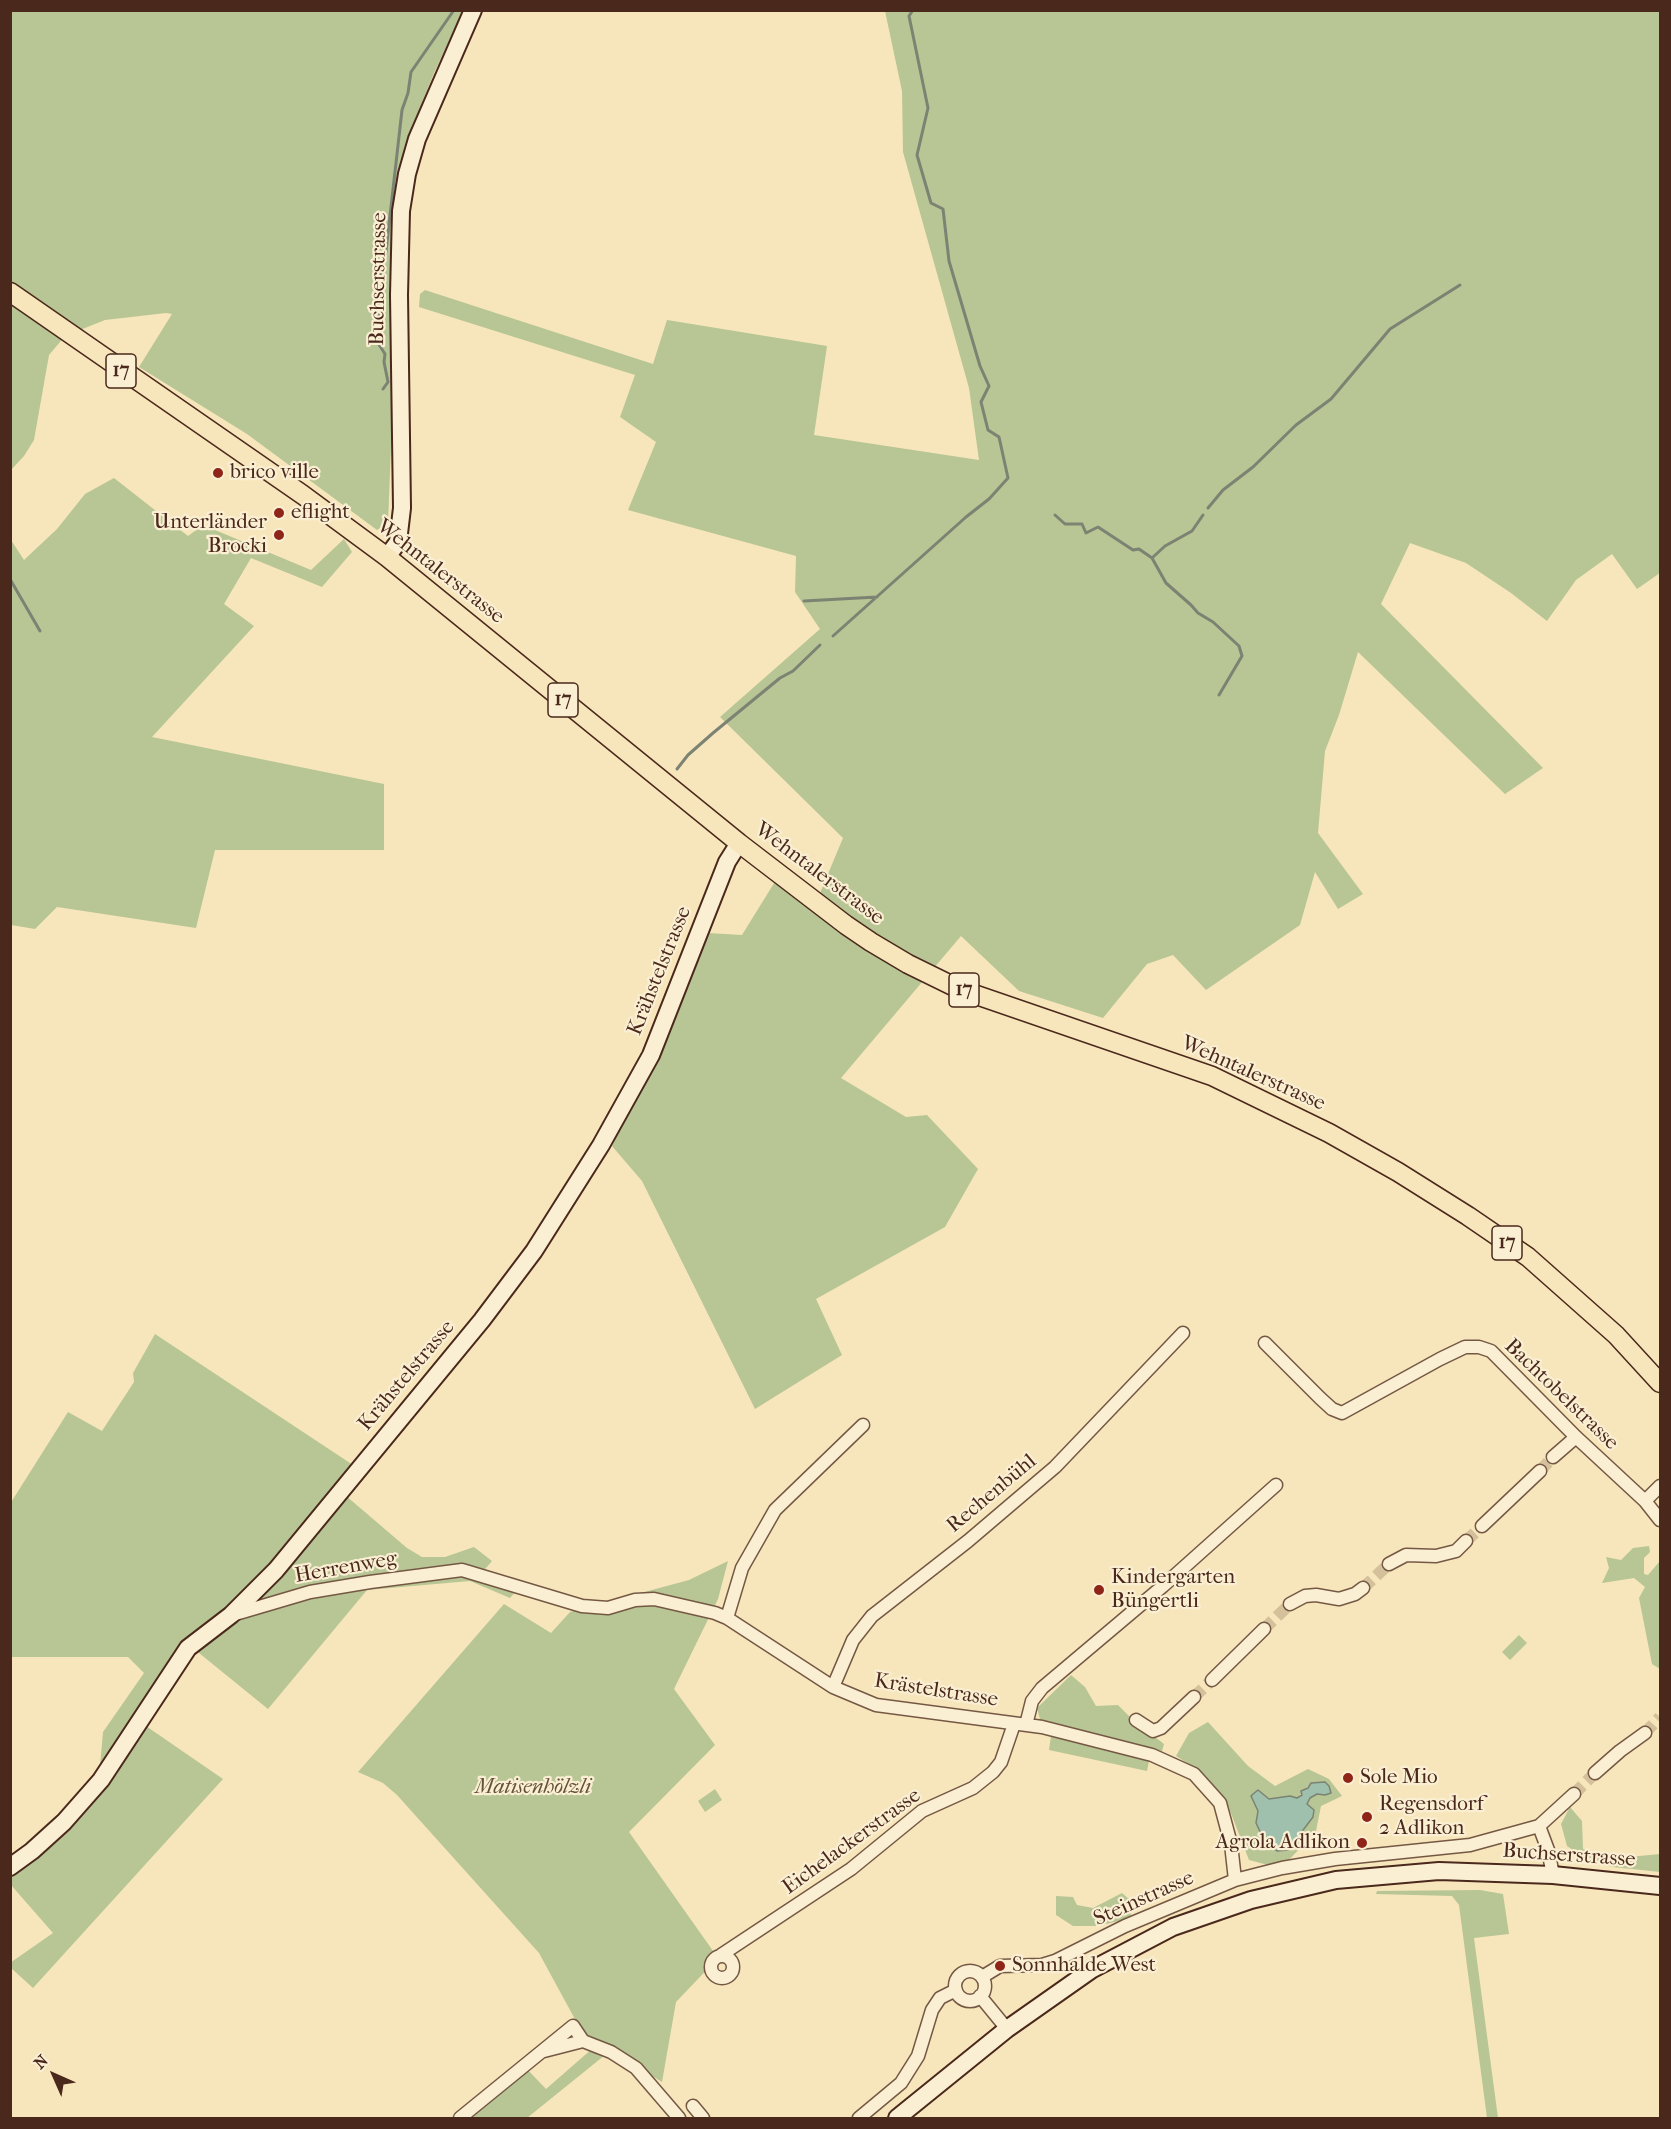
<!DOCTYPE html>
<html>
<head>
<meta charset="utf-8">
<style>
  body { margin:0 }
  #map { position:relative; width:1671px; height:2129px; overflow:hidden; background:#f7e6bb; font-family:"IM FELL French Canon",serif }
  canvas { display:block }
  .frame { position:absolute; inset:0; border:12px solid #4a281c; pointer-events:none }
  .north { position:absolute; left:24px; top:2045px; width:60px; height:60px; -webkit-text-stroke:4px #faefd3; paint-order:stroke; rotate:315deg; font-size:16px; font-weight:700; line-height:24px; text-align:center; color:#4a281c }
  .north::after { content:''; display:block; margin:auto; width:21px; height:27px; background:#4a281c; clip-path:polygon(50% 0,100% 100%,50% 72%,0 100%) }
</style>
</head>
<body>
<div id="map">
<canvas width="1671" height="2129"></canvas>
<div class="frame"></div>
<div class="north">N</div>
</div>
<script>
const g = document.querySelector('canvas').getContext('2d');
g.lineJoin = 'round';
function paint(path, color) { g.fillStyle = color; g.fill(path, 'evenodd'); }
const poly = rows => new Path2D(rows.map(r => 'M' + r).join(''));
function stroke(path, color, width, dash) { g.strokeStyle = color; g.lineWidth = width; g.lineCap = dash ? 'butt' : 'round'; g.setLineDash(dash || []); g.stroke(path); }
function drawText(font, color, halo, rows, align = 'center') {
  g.font = font + ' "IM FELL French Canon",serif'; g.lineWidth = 4.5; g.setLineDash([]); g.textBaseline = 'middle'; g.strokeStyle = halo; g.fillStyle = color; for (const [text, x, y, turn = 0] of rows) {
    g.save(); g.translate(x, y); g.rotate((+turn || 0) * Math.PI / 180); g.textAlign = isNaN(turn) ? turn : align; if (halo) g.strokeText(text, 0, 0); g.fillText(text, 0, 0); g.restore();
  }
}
paint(poly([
  [11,11,463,11,434,73,405,145,392,229,393,395,388,523,377,530,247,434,139,367,172,314,166,313,105,320,65,336,49,355,34,440,24,456,11,470],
  [885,11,1660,11,1660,573,1637,589,1612,554,1576,580,1547,621,1511,593,1466,563,1410,543,1381,604,1543,768,1505,794,1358,652,1339,715,1325,751,1318,833,1363,894,1338,909,1315,872,1300,925,1206,990,1173,955,1147,964,1103,1018,1019,991,961,936,841,1078,906,1117,927,1115,978,1169,945,1227,816,1299,842,1355,755,1409,642,1181,612,1146,708,933,742,935,776,880,815,905,843,838,720,717,820,629,795,592,796,556,628,510,656,442,620,417,635,375,419,307,420,294,425,290,653,364,667,320,827,346,814,435,979,460,969,388,903,152,902,91],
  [114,478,188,536,203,525,311,570,344,539,352,552,322,587,251,558,224,604,254,626,152,737,384,784,384,850,215,850,196,928,57,907,35,929,11,925,11,540,24,560,57,529,85,494],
  [155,1334,356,1467,338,1489,407,1548,422,1557,445,1557,474,1547,492,1561,480,1575,518,1589,510,1598,470,1581,367,1590,268,1709,183,1640,100,1766,103,1732,144,1673,128,1657,11,1657,10,1504,68,1412,102,1431,134,1382,133,1373],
  [1649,1546,1650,1552,1644,1558,1644,1574,1648,1575,1660,1561,1660,1669,1652,1664,1639,1598,1645,1587,1634,1578,1602,1583,1609,1568,1606,1557,1621,1560,1633,1548],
  [728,1561,718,1599,674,1689,715,1745,629,1832,718,1958,676,2002,662,2082,583,2034,539,1953,397,1795,383,1783,358,1772,504,1604,551,1633,570,1612,689,1580],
  [1519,1635,1527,1643,1510,1660,1502,1652],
  [1071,1675,1085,1687,1096,1706,1118,1705,1132,1719,1164,1744,1162,1751,1041,1723,1037,1708],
  [1208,1722,1248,1766,1275,1786,1308,1769,1329,1779,1342,1796,1321,1806,1316,1831,1288,1861,1268,1865,1249,1860,1227,1803,1197,1769,1176,1756,1189,1733],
  [1325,1782,1325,1795,1317,1794,1310,1798,1306,1804,1313,1817,1288,1850,1256,1823,1258,1811,1269,1799,1290,1796,1297,1798,1311,1783],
  [143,1724,223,1779,33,1988,11,1968,10,1963,53,1933,11,1885,11,1870],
  [1051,1736,1149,1761,1147,1771,1049,1750],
  [715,1789,722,1800,705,1812,698,1801],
  [1570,1807,1582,1821,1583,1849,1620,1862,1629,1857,1660,1854,1660,1872,1613,1867,1586,1859,1567,1846,1561,1824],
  [1480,1890,1503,1894,1509,1934,1474,1938,1498,2118,1487,2118,1459,1905,1452,1896,1376,1894,1377,1891],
  [1122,1893,1130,1900,1131,1918,1098,1926,1073,1926,1056,1915,1056,1896,1073,1897,1077,1905,1093,1908],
  [593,2048,605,2055,527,2118,464,2118,525,2067,546,2089]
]), '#b7c694');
const water = poly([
  [1325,1782,1329,1786,1331,1793,1325,1795,1317,1794,1310,1798,1307,1804,1314,1810,1313,1817,1288,1850,1277,1851,1264,1840,1256,1823,1258,1811,1251,1796,1253,1794,1258,1790,1269,1799,1290,1796,1297,1798,1302,1795,1301,1791,1308,1788,1311,1783,1325,1782]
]);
paint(water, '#9ec0ad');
stroke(water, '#7c8373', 1.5);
stroke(poly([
  [381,274,386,251,402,110,408,93,411,72,454,10],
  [379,292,378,311,382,328,378,336,378,343,385,354,384,362,388,382,383,389],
  [1208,508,1223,490,1253,467,1296,425,1331,399,1390,329,1460,285],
  [1055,515,1065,524,1082,524,1086,533,1098,527,1133,550,1139,549,1152,558,1166,583,1191,605,1198,613,1213,622,1239,646,1242,656,1219,695],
  [1152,558,1165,546,1192,531,1203,515],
  [10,579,40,631],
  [804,601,877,597],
  [833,636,966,517,989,499,1008,478,999,437,988,430,981,402,989,386,980,366,949,261,943,209,931,203,917,155,928,108,909,16,913,10],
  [677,769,688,755,713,733,780,678,793,671,820,645]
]), '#7c8373', 3);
stroke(poly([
  [1540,1471,1553,1457],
  [1466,1541,1482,1526],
  [1363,1588,1389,1564],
  [1264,1629,1290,1604],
  [1194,1697,1212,1680],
  [1645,1733,1660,1717],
  [1574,1794,1595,1773]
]), '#d4c09b', 12, [12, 6]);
const street = poly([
  [1265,1343,1320,1398,1332,1409,1342,1413,1440,1359,1465,1347,1479,1347,1491,1351,1576,1437,1645,1501,1660,1520],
  [1553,1457,1576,1437],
  [1645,1501,1660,1486],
  [1482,1526,1540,1471],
  [1389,1564,1406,1555,1436,1556,1456,1551,1466,1541],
  [1290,1604,1305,1596,1316,1595,1339,1599,1355,1594,1363,1588],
  [232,1615,310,1592,370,1582,462,1570,582,1606,608,1608,635,1600,654,1599,715,1613,727,1618,833,1687,876,1705,1042,1727,1152,1755,1194,1774,1220,1803,1231,1844,1235,1880],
  [727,1618,742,1568,775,1510,863,1425],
  [1212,1680,1264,1629],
  [833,1687,853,1640,872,1616,968,1541,1055,1467,1183,1333],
  [1136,1720,1153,1731,1161,1728,1194,1697],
  [1026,1725,1032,1701,1042,1688,1163,1586,1276,1485],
  [1595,1773,1620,1751,1645,1733],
  [1539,1826,1548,1850,1553,1875],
  [1539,1826,1574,1794],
  [721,1955,851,1869,922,1811,973,1788,993,1772,1001,1762,1014,1724],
  '711 1967a11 11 0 1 1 22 0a11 11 0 1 1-22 0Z',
  '955 1986a15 15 0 1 1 30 0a15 15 0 1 1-30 0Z',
  [982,1977,1000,1966,1042,1965,1055,1961,1125,1926,1235,1880,1282,1868,1335,1859,1470,1845,1539,1826],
  [980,1996,1007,2029],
  [544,2051,583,2041],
  [693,2106,703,2118],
  [460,2118,573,2026,583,2041,611,2052,636,2068,679,2118],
  [859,2118,901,2083,918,2056,932,2010,940,1998,956,1990]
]);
const secondary = poly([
  [387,557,398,542,402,508,399,295,401,211,407,174,417,139,473,10],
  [10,1867,32,1851,64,1822,101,1780,188,1648,231,1615,276,1570,482,1320,534,1251,601,1145,651,1055,727,862,739,843],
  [897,2118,1007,2029,1091,1970,1173,1927,1251,1900,1336,1880,1439,1871,1553,1875,1660,1886]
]);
const primary = poly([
  [10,292,303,495,387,557,739,843,846,925,871,942,908,964,959,989,1212,1076,1329,1133,1398,1172,1468,1216,1528,1257,1616,1335,1660,1383]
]);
stroke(street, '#755844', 15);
stroke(secondary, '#4a281c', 20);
stroke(primary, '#4a281c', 21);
stroke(street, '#faefd3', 12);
stroke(secondary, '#faefd3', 16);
stroke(primary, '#f7e6bb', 18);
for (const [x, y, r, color] of [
  [218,473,6,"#8f2418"],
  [279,513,6,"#8f2418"],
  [279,535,6,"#8f2418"],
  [1099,1590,6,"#8f2418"],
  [1348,1778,6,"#8f2418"],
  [1367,1817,6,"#8f2418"],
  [1362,1843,6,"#8f2418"],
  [1000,1966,6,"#8f2418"]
]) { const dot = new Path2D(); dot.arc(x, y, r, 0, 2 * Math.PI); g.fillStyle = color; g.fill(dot); stroke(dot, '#faefd3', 2); }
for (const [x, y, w] of [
  [121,371,30],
  [563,700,30],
  [964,990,30],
  [1507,1243,30]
]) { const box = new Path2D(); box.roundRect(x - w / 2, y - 17, w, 34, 4.5); g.fillStyle = '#faefd3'; g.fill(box); stroke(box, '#4a281c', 1.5); }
drawText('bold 20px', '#4a281c', null, [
  ["17",121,371],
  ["17",563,700],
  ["17",964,990],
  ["17",1507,1243]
]);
drawText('21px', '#4a281c', '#faefd3', [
  ["Buchserstrasse",379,279,-89],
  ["Wehntalerstrasse",440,572,38],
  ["Wehntalerstrasse",819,874,37],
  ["Krähstelstrasse",660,971,-68],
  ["Wehntalerstrasse",1253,1074,24],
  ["Krähstelstrasse",407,1376,-50],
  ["Bachtobelstrasse",1561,1395,44],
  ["Rechenbühl",992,1494,-40],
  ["Herrenweg",346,1568,-10],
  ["Krästelstrasse",936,1691,9],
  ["Eichelackerstrasse",852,1842,-36],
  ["Buchserstrasse",1569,1856,4],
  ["Steinstrasse",1144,1899,-24]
]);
drawText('21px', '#4a281c', '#faefd3', [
  ["brico ville",230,473],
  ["eflight",291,513],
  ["Unterländer",267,523,"right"],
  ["Brocki",267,547,"right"],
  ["Kindergarten",1111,1578],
  ["Büngertli",1111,1602],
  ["Sole Mio",1360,1778],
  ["Regensdorf",1379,1805],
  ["2 Adlikon",1379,1829],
  ["Agrola Adlikon",1350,1843,"right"],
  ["Sonnhalde West",1012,1966]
], 'left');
drawText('italic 21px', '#65503a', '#faefd3', [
  ["Matisenhölzli",533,1788]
]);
</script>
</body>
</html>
